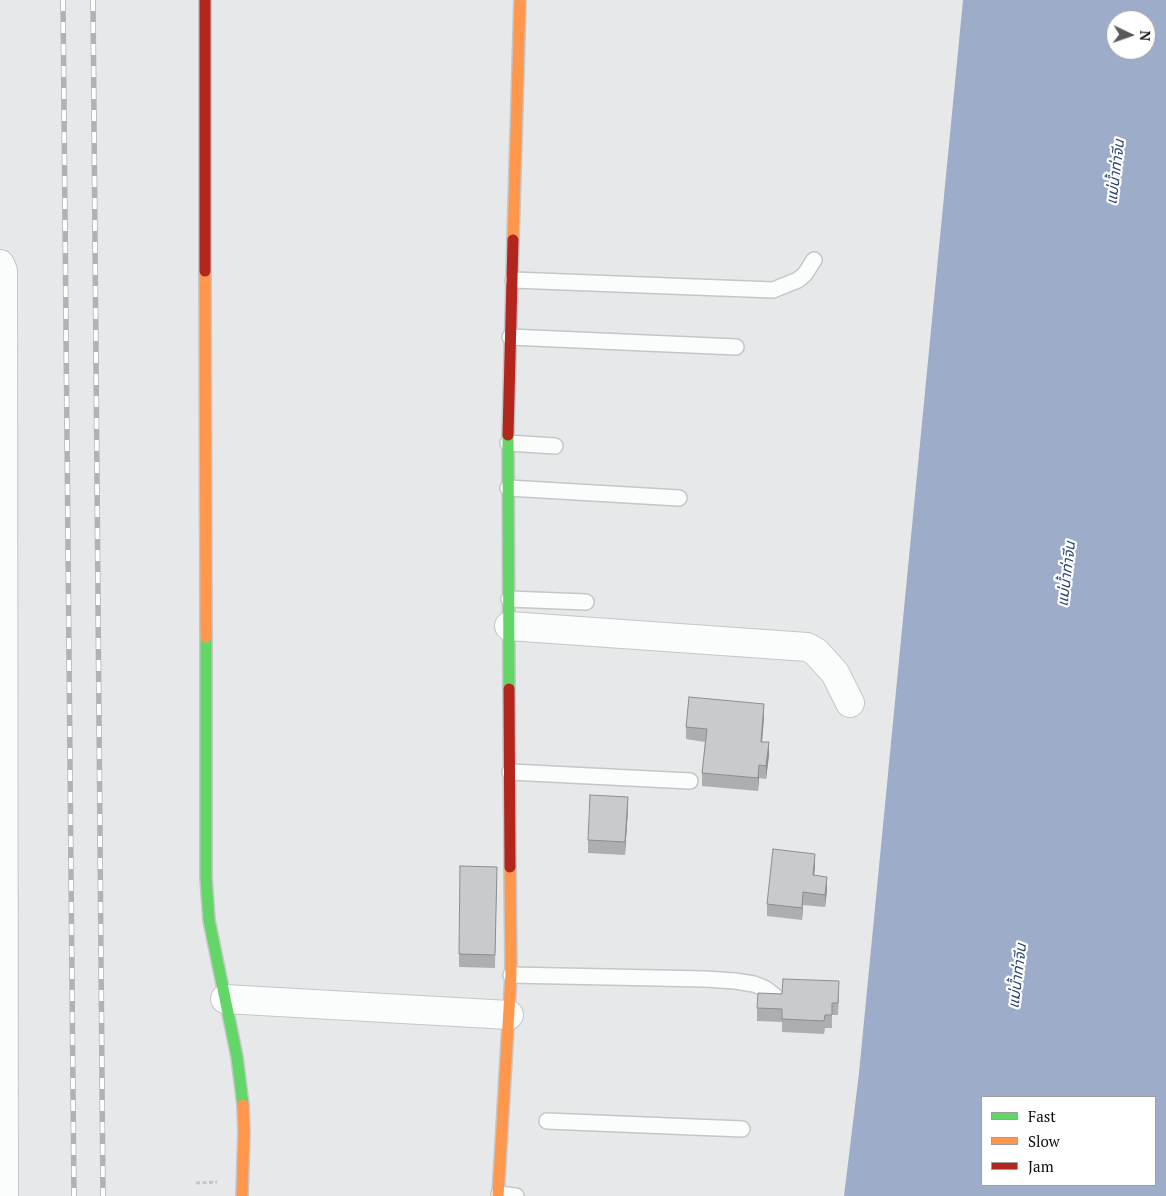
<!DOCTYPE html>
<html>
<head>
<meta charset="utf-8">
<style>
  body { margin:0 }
  #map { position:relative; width:1166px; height:1196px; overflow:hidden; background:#e6e8ea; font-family:"PT Serif",serif }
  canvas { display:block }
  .legend { position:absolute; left:981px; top:1096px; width:175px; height:90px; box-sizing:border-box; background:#fff; border:1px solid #9d9e9e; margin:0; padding:6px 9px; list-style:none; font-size:15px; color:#0b0c0d }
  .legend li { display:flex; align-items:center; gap:10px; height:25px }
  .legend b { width:25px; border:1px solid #9d9e9e }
  .north { position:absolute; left:1106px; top:10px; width:50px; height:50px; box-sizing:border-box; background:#fff; border:1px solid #9d9e9e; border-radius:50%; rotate:93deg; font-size:14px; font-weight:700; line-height:20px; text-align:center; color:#0b0c0d }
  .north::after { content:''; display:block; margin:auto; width:18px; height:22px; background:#58595a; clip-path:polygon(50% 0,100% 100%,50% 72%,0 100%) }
</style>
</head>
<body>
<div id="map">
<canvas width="1166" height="1196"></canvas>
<ul class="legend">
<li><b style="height:6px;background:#63d668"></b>Fast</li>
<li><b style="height:6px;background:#ff974d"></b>Slow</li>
<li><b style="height:6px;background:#b3261e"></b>Jam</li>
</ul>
<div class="north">N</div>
</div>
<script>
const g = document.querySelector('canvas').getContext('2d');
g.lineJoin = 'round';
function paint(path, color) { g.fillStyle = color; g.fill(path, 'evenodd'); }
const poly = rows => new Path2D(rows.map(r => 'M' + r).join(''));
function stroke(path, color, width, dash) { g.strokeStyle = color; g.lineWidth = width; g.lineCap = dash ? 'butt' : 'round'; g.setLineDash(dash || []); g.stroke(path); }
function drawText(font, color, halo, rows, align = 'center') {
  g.font = font + ' "PT Serif","Noto Sans Thai",serif'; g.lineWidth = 4.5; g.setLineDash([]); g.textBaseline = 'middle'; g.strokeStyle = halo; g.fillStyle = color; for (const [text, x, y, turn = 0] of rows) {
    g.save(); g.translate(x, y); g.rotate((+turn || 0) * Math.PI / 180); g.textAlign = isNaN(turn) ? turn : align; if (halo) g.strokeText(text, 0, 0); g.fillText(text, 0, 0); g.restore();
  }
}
paint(poly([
  [963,0,1166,0,1166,1196,844,1196,859,1073],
  [1116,20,1146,20,1146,50,1116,50],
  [982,1097,1155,1097,1155,1185,982,1185]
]), '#9dadc9');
const lane = poly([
  [513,280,773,290,798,280,805,274,814,260],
  [510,337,736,347],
  [508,443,555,446],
  [508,488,679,498],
  [509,599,586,602],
  [510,772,690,781],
  [511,975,705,979,735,981,754,984,766,989,775,996],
  [547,1121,742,1129],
  [499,1194,516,1196]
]);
const street = poly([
  [0,264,3,271,3,283,4,1196],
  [509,626,807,647,816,652,835,673,850,703],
  [225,999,509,1015]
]);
const fast = poly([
  [508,435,509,689],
  [206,637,206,878,209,920,237,1057,243,1105]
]);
const slow = poly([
  [513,240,520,0],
  [205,271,206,637],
  [242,1196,244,1132,243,1105],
  [498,1196,511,975,510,867]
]);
const jam = poly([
  [205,0,205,271],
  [508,435,513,240],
  [509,689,510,867]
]);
stroke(lane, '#c4c6c7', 18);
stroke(street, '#c4c6c7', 30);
stroke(fast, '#c4c6c7', 14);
stroke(slow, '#c4c6c7', 14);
stroke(jam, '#c4c6c7', 14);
stroke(poly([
  [196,1183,217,1182]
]), '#c5c6c6', 3, [4, 2.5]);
stroke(lane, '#fbfcfc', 15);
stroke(street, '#fbfcfc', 28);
stroke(fast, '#63d668', 11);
stroke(slow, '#ff974d', 11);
stroke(jam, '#b3261e', 11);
const rail = poly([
  [63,0,74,1196],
  [93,0,103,1196]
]);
stroke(rail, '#b1b2b3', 5.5);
stroke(rail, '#fff', 4, [11]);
paint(poly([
  [764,717,762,742,769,755,766,779,759,778,758,791,702,786,702,773,705,742,686,739,686,727],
  [628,809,625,855,588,853,588,840],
  [815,866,814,876,827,890,825,907,803,905,802,920,767,916,767,904],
  [497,867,495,968,459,967,459,954],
  [782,994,839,994,838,1015,832,1015,832,1028,825,1028,824,1034,782,1032,782,1022,757,1021,757,1008]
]), '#adaeaf');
paint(poly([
  [764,704,764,717,761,754,761,742],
  [769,742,769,755,766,779,766,766],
  [759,765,759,778,758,791,758,778],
  [628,797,628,809,625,855,625,842],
  [815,854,815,866,813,888,813,875],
  [827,877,827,890,825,907,825,895],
  [803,892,803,905,802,920,802,908]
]), '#8d8d8f');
const building = poly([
  [689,697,764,704,761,742,769,742,766,766,759,765,758,778,702,773,707,729,686,727,689,697],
  [590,795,628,797,625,842,588,840,590,795],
  [773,849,815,854,813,875,827,877,825,895,803,892,802,908,767,904,773,849],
  [460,866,497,867,495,955,459,954,460,866],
  [783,979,839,981,838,1003,832,1003,832,1015,825,1015,824,1021,782,1019,782,1009,757,1008,758,993,782,994,783,979]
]);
paint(building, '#c9cacc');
stroke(building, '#8d8d8f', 1);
drawText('italic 15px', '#284476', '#fff', [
  ["แม่น้ำท่าจีน",1116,172,-83],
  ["แม่น้ำท่าจีน",1067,574,-83],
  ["แม่น้ำท่าจีน",1018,976,-83]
]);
</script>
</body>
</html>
